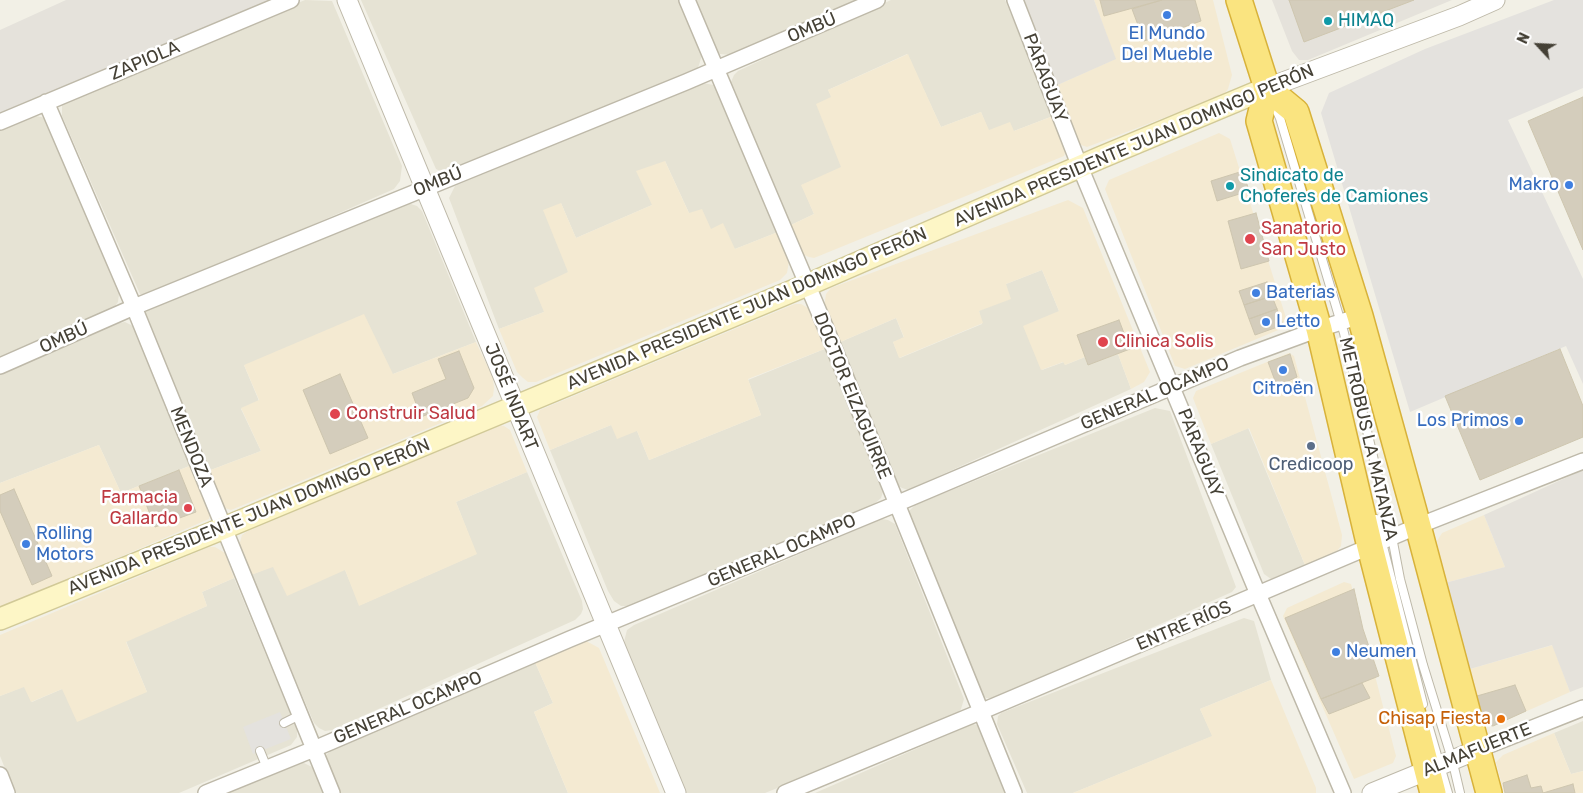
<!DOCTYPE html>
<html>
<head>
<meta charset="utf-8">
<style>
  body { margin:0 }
  #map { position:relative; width:1583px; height:793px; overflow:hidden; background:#f2f0e6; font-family:Rubik,sans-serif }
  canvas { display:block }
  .north { position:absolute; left:1513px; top:20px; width:50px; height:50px; -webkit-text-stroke:4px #fff; paint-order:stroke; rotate:295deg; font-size:14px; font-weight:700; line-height:20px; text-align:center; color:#454136 }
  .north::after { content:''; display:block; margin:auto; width:18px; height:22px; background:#454136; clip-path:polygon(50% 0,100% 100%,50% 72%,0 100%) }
</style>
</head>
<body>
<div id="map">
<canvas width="1583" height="793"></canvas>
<div class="north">N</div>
</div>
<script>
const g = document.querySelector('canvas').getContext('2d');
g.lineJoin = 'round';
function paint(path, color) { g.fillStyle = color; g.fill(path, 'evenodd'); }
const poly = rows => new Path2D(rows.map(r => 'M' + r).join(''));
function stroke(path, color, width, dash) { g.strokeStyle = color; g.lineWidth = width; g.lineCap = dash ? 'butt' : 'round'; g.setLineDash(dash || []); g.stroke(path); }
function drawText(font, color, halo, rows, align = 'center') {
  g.font = font + ' Rubik,sans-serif'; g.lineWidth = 5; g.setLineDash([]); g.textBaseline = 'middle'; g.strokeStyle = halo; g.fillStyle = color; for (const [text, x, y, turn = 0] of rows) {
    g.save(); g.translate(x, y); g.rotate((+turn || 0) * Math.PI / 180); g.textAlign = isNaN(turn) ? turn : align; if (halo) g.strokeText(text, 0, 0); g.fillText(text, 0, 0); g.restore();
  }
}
paint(poly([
  [305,0,332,1,402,166,400,181,394,189,155,294,144,295,140,294,62,116,62,104,65,100],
  [361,0,682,0,701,47,702,55,698,68,693,72,444,173,436,169],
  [694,0,864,0,731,55,720,54,717,51],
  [891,0,1005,0,1053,116,1014,131,988,130,981,112,941,127,907,54,828,90,832,97,842,168,802,185,814,214,791,225,731,90,731,82,734,75,738,71],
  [702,83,714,85,718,90,778,232,735,249,689,213,665,161,652,205,576,238,561,203,568,272,544,312,499,329,449,198,455,186],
  [36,116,46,118,119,287,119,294,118,302,112,310,0,359,0,130],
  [408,203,417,206,422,211,476,342,393,374,244,365,259,401,241,409,261,451,208,471,144,312,147,308,400,204],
  [1042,270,1059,311,1042,370,1064,362,1065,365,1085,357,1087,363,1118,354,1131,389,908,490,902,488,897,485,838,343,896,318,904,338,893,342,900,358,982,324,979,311,1006,284],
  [125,322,133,326,136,332,192,465,121,493,99,445,0,483,0,373,119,323],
  [827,348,882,484,883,492,881,498,873,505,628,606,621,606,614,601,608,591,550,450,611,425,637,431,649,460,761,415,748,380],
  [1155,408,1170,411,1236,587,1232,592,995,698,986,698,981,694,909,522,909,511,915,505],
  [1248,428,1305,565,1271,579,1264,574,1211,444],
  [527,472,582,601,583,609,581,614,575,620,332,730,325,731,319,728,314,723,251,575,273,566,345,570,360,605,476,554,456,502],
  [882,519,888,520,895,524,964,699,961,709,956,716,765,793,686,793,624,642,627,630,634,625],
  [234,578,297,730,297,737,291,745,179,793,15,793,0,756,0,696,25,686,32,702,62,689,147,692,126,641,207,606,202,592],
  [1244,618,1254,621,1271,680,1200,709,1213,736,1073,793,1027,793,997,724,998,716,1001,713],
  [534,660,553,703,534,712,568,793,338,793,325,758,327,754,332,750],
  [1583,721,1583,771,1571,774,1554,733],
  [973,724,977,725,983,730,1010,793,815,793],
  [302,762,314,768,324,793,225,793]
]), '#e6e3d4');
paint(poly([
  [1094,0,1213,0,1232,75,1228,89,1224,94,1216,98,1087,147,1081,145,1075,141,1053,87,1115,59],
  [908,54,941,127,981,112,989,130,1010,122,1014,131,1053,116,1067,148,1064,156,814,258,809,257,804,255,791,225,814,214,801,185,841,167,816,104,831,97,828,90],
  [1219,133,1230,139,1287,321,1283,328,1185,369,1175,366,1105,189,1109,180],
  [665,161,689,213,702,209,711,229,723,223,735,249,778,232,789,261,787,273,780,280,536,382,528,382,523,378,517,372,499,329,544,312,534,288,568,272,543,210,561,203,576,238,652,205,636,171],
  [1068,200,1083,208,1150,372,1144,382,1131,389,1118,354,1088,365,1085,357,1065,365,1063,362,1041,370,1023,326,1059,311,1042,270,1006,284,1011,299,979,311,983,323,899,358,893,342,904,337,896,318,838,343,824,307,826,294,831,288],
  [795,304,801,304,808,308,827,348,748,379,761,415,649,460,637,431,617,439,611,425,550,450,537,417,540,410],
  [364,314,393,374,476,342,493,378,494,388,493,396,482,406,231,510,225,508,208,471,261,451,241,408,259,400,244,365],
  [1289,353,1294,356,1342,535,1341,546,1337,551,1305,565,1249,428,1211,444,1193,398,1196,391],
  [499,425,504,426,510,430,527,472,456,502,477,554,359,606,345,570,287,596,273,567,251,575,239,546,242,535,248,531],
  [99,445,121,493,192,465,211,512,209,519,0,608,0,483],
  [1484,515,1505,567,1445,583,1437,541,1442,533],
  [209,547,215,547,225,553,234,578,202,592,207,606,126,642,147,692,77,722,62,689,31,702,24,687,0,696,0,635],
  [1344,582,1351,584,1396,756,1393,763,1354,779,1283,616,1287,608],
  [582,641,588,642,599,648,660,793,568,793,534,712,553,703,534,660],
  [1553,645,1570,692,1493,726,1484,723,1470,669],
  [1271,680,1316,788,1316,793,1073,793,1212,736,1200,709],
  [1554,733,1571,774,1583,771,1583,793,1504,793,1496,762,1503,755]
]), '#f4ead2');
paint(poly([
  [66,0,274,0,0,116,0,30],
  [1021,0,1094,0,1116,59,1053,87],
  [1272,0,1452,0,1308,60,1299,60,1292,51],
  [1583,470,1583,687,1570,692,1552,645,1470,669,1445,583,1505,567,1484,515]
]), '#e5e2db');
paint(poly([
  [1554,0,1583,0,1583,88,1508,120,1583,279,1583,384,1566,346,1410,412,1321,113,1329,93,1425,49],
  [280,712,291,739,253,754,243,727]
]), '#e4e2de');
const building = poly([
  [1100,0,1162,0,1104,16,1100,0],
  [1162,0,1195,0,1201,21,1144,41,1132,9,1162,0],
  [1289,0,1414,0,1304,42,1289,0],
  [1583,97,1583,250,1528,121,1583,97],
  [1243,171,1249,191,1217,201,1211,181,1243,171],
  [1256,213,1269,261,1241,269,1228,221,1256,213],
  [1267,282,1272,296,1244,305,1239,291,1267,282],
  [1272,296,1277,309,1249,319,1244,305,1272,296],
  [1277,309,1283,325,1255,335,1249,319,1277,309],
  [1119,320,1130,349,1088,365,1077,335,1119,320],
  [1560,349,1583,406,1583,437,1480,480,1445,396,1560,349],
  [459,351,474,388,468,398,421,417,412,393,446,379,438,359,459,351],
  [1290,354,1297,377,1277,386,1268,362,1290,354],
  [340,374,368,438,330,454,303,390,340,374],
  [179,470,196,512,155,527,139,486,179,470],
  [14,489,52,576,32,585,0,511,0,495,14,489],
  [1354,589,1363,629,1379,676,1321,699,1285,618,1354,589],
  [1362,683,1370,698,1329,714,1321,699,1362,683],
  [1515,685,1526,711,1493,726,1484,724,1477,696,1515,685],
  [1527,775,1531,788,1541,786,1543,793,1505,793,1503,783,1527,775],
  [1573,784,1575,793,1542,793,1543,793,1573,784]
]);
paint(building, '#d4cdbc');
stroke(building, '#cec6af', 1);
const service = poly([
  [1273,103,1280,118,1344,333,1392,537,1400,579,1423,665,1452,759,1460,793],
  [1376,519,1423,704],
  [284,723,300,715],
  [1429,728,1448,793],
  [260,751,267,768]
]);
const minor = poly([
  [687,0,827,331,1014,793],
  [1015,0,1080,167,1258,594,1343,793],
  [46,102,134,307,332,793],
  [0,122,291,0],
  [0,366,134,307,686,82,877,0],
  [1477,750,1583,708],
  [0,775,7,793],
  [206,793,314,749,570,639,896,504,1240,358,1319,329,1360,316],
  [785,793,980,712,1418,526,1583,461]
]);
const tertiary = poly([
  [347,0,676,793],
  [1267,88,1459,16,1495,0],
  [1372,793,1477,750]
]);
const secondary = poly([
  [0,619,224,528,807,285,1102,157,1267,88]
]);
const trunk = poly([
  [1239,0,1267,88,1296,112,1360,316,1418,526,1489,793],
  [1267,88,1259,121,1319,329,1370,547,1433,793]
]);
stroke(service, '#beb9a9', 10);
stroke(minor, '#beb9a9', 18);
stroke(tertiary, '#beb9a9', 21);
stroke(secondary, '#d1c997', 24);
stroke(trunk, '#d8b23a', 28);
stroke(service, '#fff', 8);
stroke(minor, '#fff', 15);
stroke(tertiary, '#fff', 19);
stroke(secondary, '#fdf6c6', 21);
stroke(trunk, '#fae480', 25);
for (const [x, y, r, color] of [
  [1167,15,5,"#3f7fe0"],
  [1328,21,5,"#0f9aa8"],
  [1569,185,5,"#3f7fe0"],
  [1230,186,5,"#0f9aa8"],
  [1250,239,6,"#e0444e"],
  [1256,293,5,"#3f7fe0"],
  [1266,322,5,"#3f7fe0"],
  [1103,342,6,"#e0444e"],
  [1283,370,5,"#3f7fe0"],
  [335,414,6,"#e0444e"],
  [1519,421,5,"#3f7fe0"],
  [1311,446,5,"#5c6f8a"],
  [188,508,5,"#e0444e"],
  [26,544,5,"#3f7fe0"],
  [1336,652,5,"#3f7fe0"],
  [1501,719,5,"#e8710a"]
]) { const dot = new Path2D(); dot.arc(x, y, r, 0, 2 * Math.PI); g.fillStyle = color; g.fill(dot); stroke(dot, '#fff', 2); }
drawText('18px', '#0d838f', '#fff', [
  ["HIMAQ",1338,21],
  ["Sindicato de",1240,176],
  ["Choferes de Camiones",1240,197]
], 'left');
drawText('18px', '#454136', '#fff', [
  ["OMBÚ",812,28,-23],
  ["ZAPIOLA",145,61,-23],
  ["PARAGUAY",1045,78,69],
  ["AVENIDA PRESIDENTE JUAN DOMINGO PERÓN",1134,146,-23],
  ["OMBÚ",438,182,-22],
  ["AVENIDA PRESIDENTE JUAN DOMINGO PERÓN",747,309,-23],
  ["OMBÚ",64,338,-24],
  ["GENERAL OCAMPO",1155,394,-23],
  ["DOCTOR EIZAGUIRRE",852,396,68],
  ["JOSÉ INDART",511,397,68],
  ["METROBUS LA MATANZA",1368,439,77],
  ["MENDOZA",191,447,68],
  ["PARAGUAY",1200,453,68],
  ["AVENIDA PRESIDENTE JUAN DOMINGO PERÓN",249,517,-22],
  ["GENERAL OCAMPO",782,551,-23],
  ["ENTRE RÍOS",1184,626,-23],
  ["GENERAL OCAMPO",408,708,-23],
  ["ALMAFUERTE",1477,750,-22]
]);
drawText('18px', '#366cbe', '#fff', [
  ["El Mundo",1167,34,"center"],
  ["Del Mueble",1167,55,"center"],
  ["Makro",1559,185,"right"],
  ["Baterias",1266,293],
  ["Letto",1276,322],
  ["Citroën",1283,389,"center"],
  ["Los Primos",1509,421,"right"],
  ["Rolling",36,534],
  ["Motors",36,555],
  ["Neumen",1346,652]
], 'left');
drawText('18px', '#be3a42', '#fff', [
  ["Sanatorio",1261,229],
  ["San Justo",1261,250],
  ["Clinica Solis",1114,342],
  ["Construir Salud",346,414],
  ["Farmacia",178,498,"right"],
  ["Gallardo",178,519,"right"]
], 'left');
drawText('18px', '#4e5e75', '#fff', [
  ["Credicoop",1311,465]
]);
drawText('18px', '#c56008', '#fff', [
  ["Chisap Fiesta",1491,719]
], 'right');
</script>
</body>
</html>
